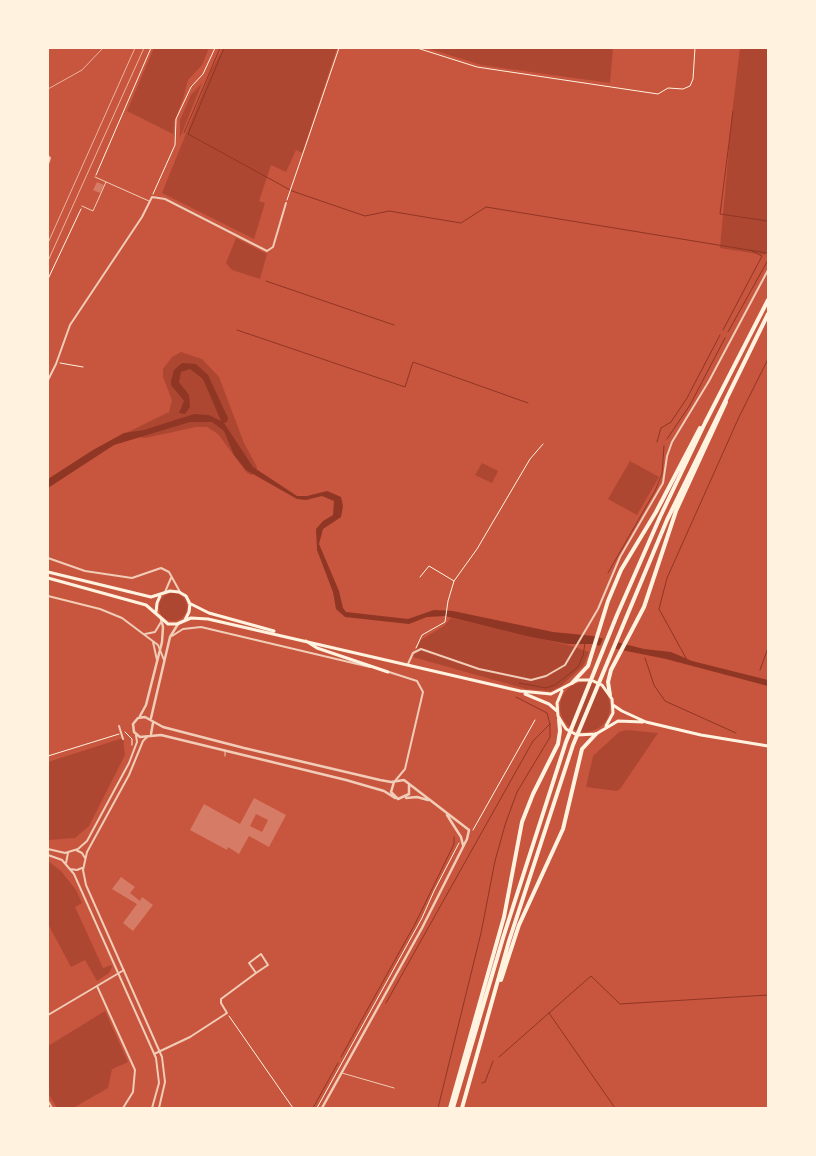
<!DOCTYPE html>
<html>
<head>
<meta charset="utf-8">
<style>
  body { margin:0 }
  #map { position:relative; width:816px; height:1156px; overflow:hidden; background:#c8553d; font-family:"Roboto Condensed",sans-serif }
  canvas { display:block }
  .frame { position:absolute; inset:0; border:49px solid #fff3e0; pointer-events:none }
</style>
</head>
<body>
<div id="map">
<canvas width="816" height="1156"></canvas>
<div class="frame"></div>
</div>
<script>
const g = document.querySelector('canvas').getContext('2d');
g.lineJoin = 'round';
function paint(path, color) { g.fillStyle = color; g.fill(path, 'evenodd'); }
const poly = rows => new Path2D(rows.map(r => 'M' + r).join(''));
function stroke(path, color, width, dash) { g.strokeStyle = color; g.lineWidth = width; g.lineCap = dash ? 'butt' : 'round'; g.setLineDash(dash || []); g.stroke(path); }
paint(poly([
  [154,48,209,48,202,65,188,80,183,99,174,122,173,134,127,111],
  [223,48,337,48,302,153,296,150,286,172,271,165,259,201,265,203,254,239,162,193,212,69],
  [427,48,613,48,610,83,481,65],
  [740,48,768,48,768,250,765,255,720,248,732,114],
  [202,83,180,138,180,120,191,95],
  [236,238,267,254,260,279,232,270,226,263],
  [181,352,202,359,219,377,244,443,257,467,256,472,252,475,247,473,218,434,207,427,196,427,145,438,122,435,169,412,172,400,163,377,163,369,172,357],
  [630,461,659,477,637,515,608,499],
  [482,463,498,471,492,483,475,475],
  '159 607a14 14 0 1 1 28 0a14 14 0 1 1-28 0Z',
  [451,618,568,645,589,652,583,666,561,686,551,691,526,689,413,657,421,640,444,626],
  '560 707a25 25 0 1 1 50 0a25 25 0 1 1-50 0Z',
  [626,730,658,733,620,789,617,791,586,787,593,756,619,732],
  [123,738,125,755,89,826,75,838,48,840,48,762],
  [48,861,61,871,76,890,82,903,75,907,103,968,111,965,112,967,109,973,97,981,85,960,71,967,48,924],
  [105,1011,128,1062,112,1069,108,1088,73,1108,57,1108,48,1093,48,1046]
]), '#ae4732');
paint(poly([
  [182,363,196,364,208,375,228,418,227,422,224,423,253,467,297,496,307,496,327,491,341,497,343,506,341,517,323,529,319,544,339,591,343,608,346,612,408,619,434,610,453,611,553,632,593,636,644,649,671,652,692,661,768,680,768,686,666,659,592,644,568,644,531,637,445,616,427,617,409,624,345,617,336,609,333,592,317,550,316,529,323,521,333,515,334,501,322,496,306,500,297,499,246,470,234,455,224,431,212,422,190,422,114,445,48,488,48,479,93,450,124,433,144,430,194,414,209,415,221,421,203,379,190,369,181,372,179,382,189,395,190,407,185,414,179,413,184,401,171,385,171,381,174,370]
]), '#8f3625');
paint(poly([
  [604,636,619,640,614,651,599,648]
]), '#c8553d');
stroke(poly([
  [224,48,188,134,292,191,365,216,389,211,461,223,486,207,767,253],
  [733,111,720,214,768,221],
  [184,133,220,48],
  [266,281,394,325],
  [237,330,405,387,413,362,528,403],
  [723,330,762,256,750,250],
  [728,332,768,260],
  [667,439,690,405,725,338],
  [657,442,661,428,671,422,687,398,720,335],
  [608,573,655,491,662,474,664,446],
  [645,658,654,685,665,701,736,733],
  [687,660,659,609,667,578,739,417,768,359],
  [760,670,768,648],
  [519,683,546,688,555,685,578,667,583,656,585,643],
  [386,1003,533,741,550,724,547,713,516,697],
  [549,1013,615,1108],
  [341,1057,415,924,454,844,454,837],
  [499,1057,591,976,620,1004,768,995],
  [482,1083,485,1082,493,1061],
  [313,1108,338,1063],
  [438,1108,481,933,495,861,505,825,517,792,550,737,550,724]
]), '#8f3625', 1);
paint(poly([
  [97,182,104,185,100,193,93,190],
  [254,798,286,815,269,847,249,836,239,854,228,847,227,850,190,830,204,804,240,824],
  [256,814,268,820,262,832,250,826],
  [121,877,135,887,130,893,140,901,142,897,153,905,133,931,123,923,137,904,112,889]
]), '#d67c66');
stroke(poly([
  [417,48,477,67,658,94,668,88,683,89,690,86,693,79,695,48],
  [96,175,151,48],
  [153,194,175,145,176,119,191,87,203,74,215,48],
  [287,200,339,48],
  [48,279,81,209],
  [60,363,83,367],
  [454,581,477,549,530,459,543,444],
  [416,648,422,635,445,622,448,601,454,581,429,566,420,577],
  [125,732,132,739,132,745],
  [48,756,119,734],
  [473,830,535,720],
  [229,1016,293,1108],
  [317,1108,422,918,434,891,459,843]
]), '#fff3e0', 1);
stroke(poly([
  [95,177,149,201],
  [82,206,93,211,106,182],
  [225,756,225,751],
  [342,1073,394,1088]
]), '#f1ccb7', 1);
stroke(poly([
  [48,156,50,158,48,164],
  [48,380,56,364,70,325,142,217,152,197,165,199,267,251,273,247,286,203],
  [48,558,85,571,132,578,161,568,169,572,180,592],
  [165,592,171,578],
  [48,596,100,609,122,618,158,645,164,660],
  [145,634,155,632,161,622],
  [172,636,183,629,201,627,370,667],
  [153,642,157,660],
  [408,664,413,653,421,649,479,669,531,680,546,676,565,665,598,609,620,557,663,483,667,456,672,442,709,381,768,270],
  [389,672,417,681,423,692,405,769,395,781],
  [119,726,123,739],
  [147,737,143,741,129,775,87,852,83,870,86,885,162,1057,165,1082,159,1108],
  [48,849,65,853,78,849,87,841,129,763,137,742,136,735],
  [76,850,82,853,85,858],
  [48,855,62,860,74,874,156,1058,159,1083,152,1108],
  [66,863,68,853],
  [70,869,77,870,82,868],
  [261,954,268,965,256,973,249,963,261,954],
  [97,986,135,1070,133,1092,123,1108],
  [48,1015,124,970],
  [154,1054,190,1037,227,1013,221,1003,221,999,256,973],
  [48,1101,52,1108]
]), '#f1ccb7', 2);
stroke(poly([
  [140,716,146,705,162,642,163,627,161,619],
  [151,718,170,637,178,624],
  [151,734,153,723],
  [394,782,391,792,398,799,409,794,409,785],
  [406,798,417,797,428,800],
  [447,815,461,837,463,845],
  [322,1108,422,928,467,839,469,830,404,780,391,782,380,780,244,748,163,727,145,717,138,718,133,724,134,732,140,737,161,735,346,780,384,791,395,798]
]), '#f1ccb7', 2.5);
stroke(poly([
  [48,572,151,597,170,591,179,592,186,596,190,604,189,612,185,620],
  [48,578,146,605,168,624,177,624,191,618,208,619,520,691,551,694,578,680,591,680,602,685,612,699,613,713,606,726],
  [189,603,209,613,274,631],
  [156,612,157,603,160,596],
  [306,641,317,648,388,672],
  [562,691,557,703,558,716,566,729,577,735,596,734,618,721,643,722],
  [525,694,549,704,557,711],
  [613,705,622,711,646,722,701,735,768,746]
]), '#fff3e0', 3);
stroke(poly([
  [572,683,588,666,608,601,621,570,656,512,700,428],
  [610,695,608,682,611,670,644,607,676,511,726,402],
  [501,980,519,925,563,829,582,749,596,734],
  [450,1108,504,917,522,822,533,794,558,744,560,731,559,719],
  [453,1108,503,938,566,742,617,615,660,517,705,423,768,300],
  [462,1108,509,941,573,745,667,520,768,314]
]), '#fff3e0', 4);
stroke(poly([
  [48,89,82,70,103,48],
  [48,243,135,48],
  [48,261,144,48]
]), '#e9b49f', 1);
</script>
</body>
</html>
